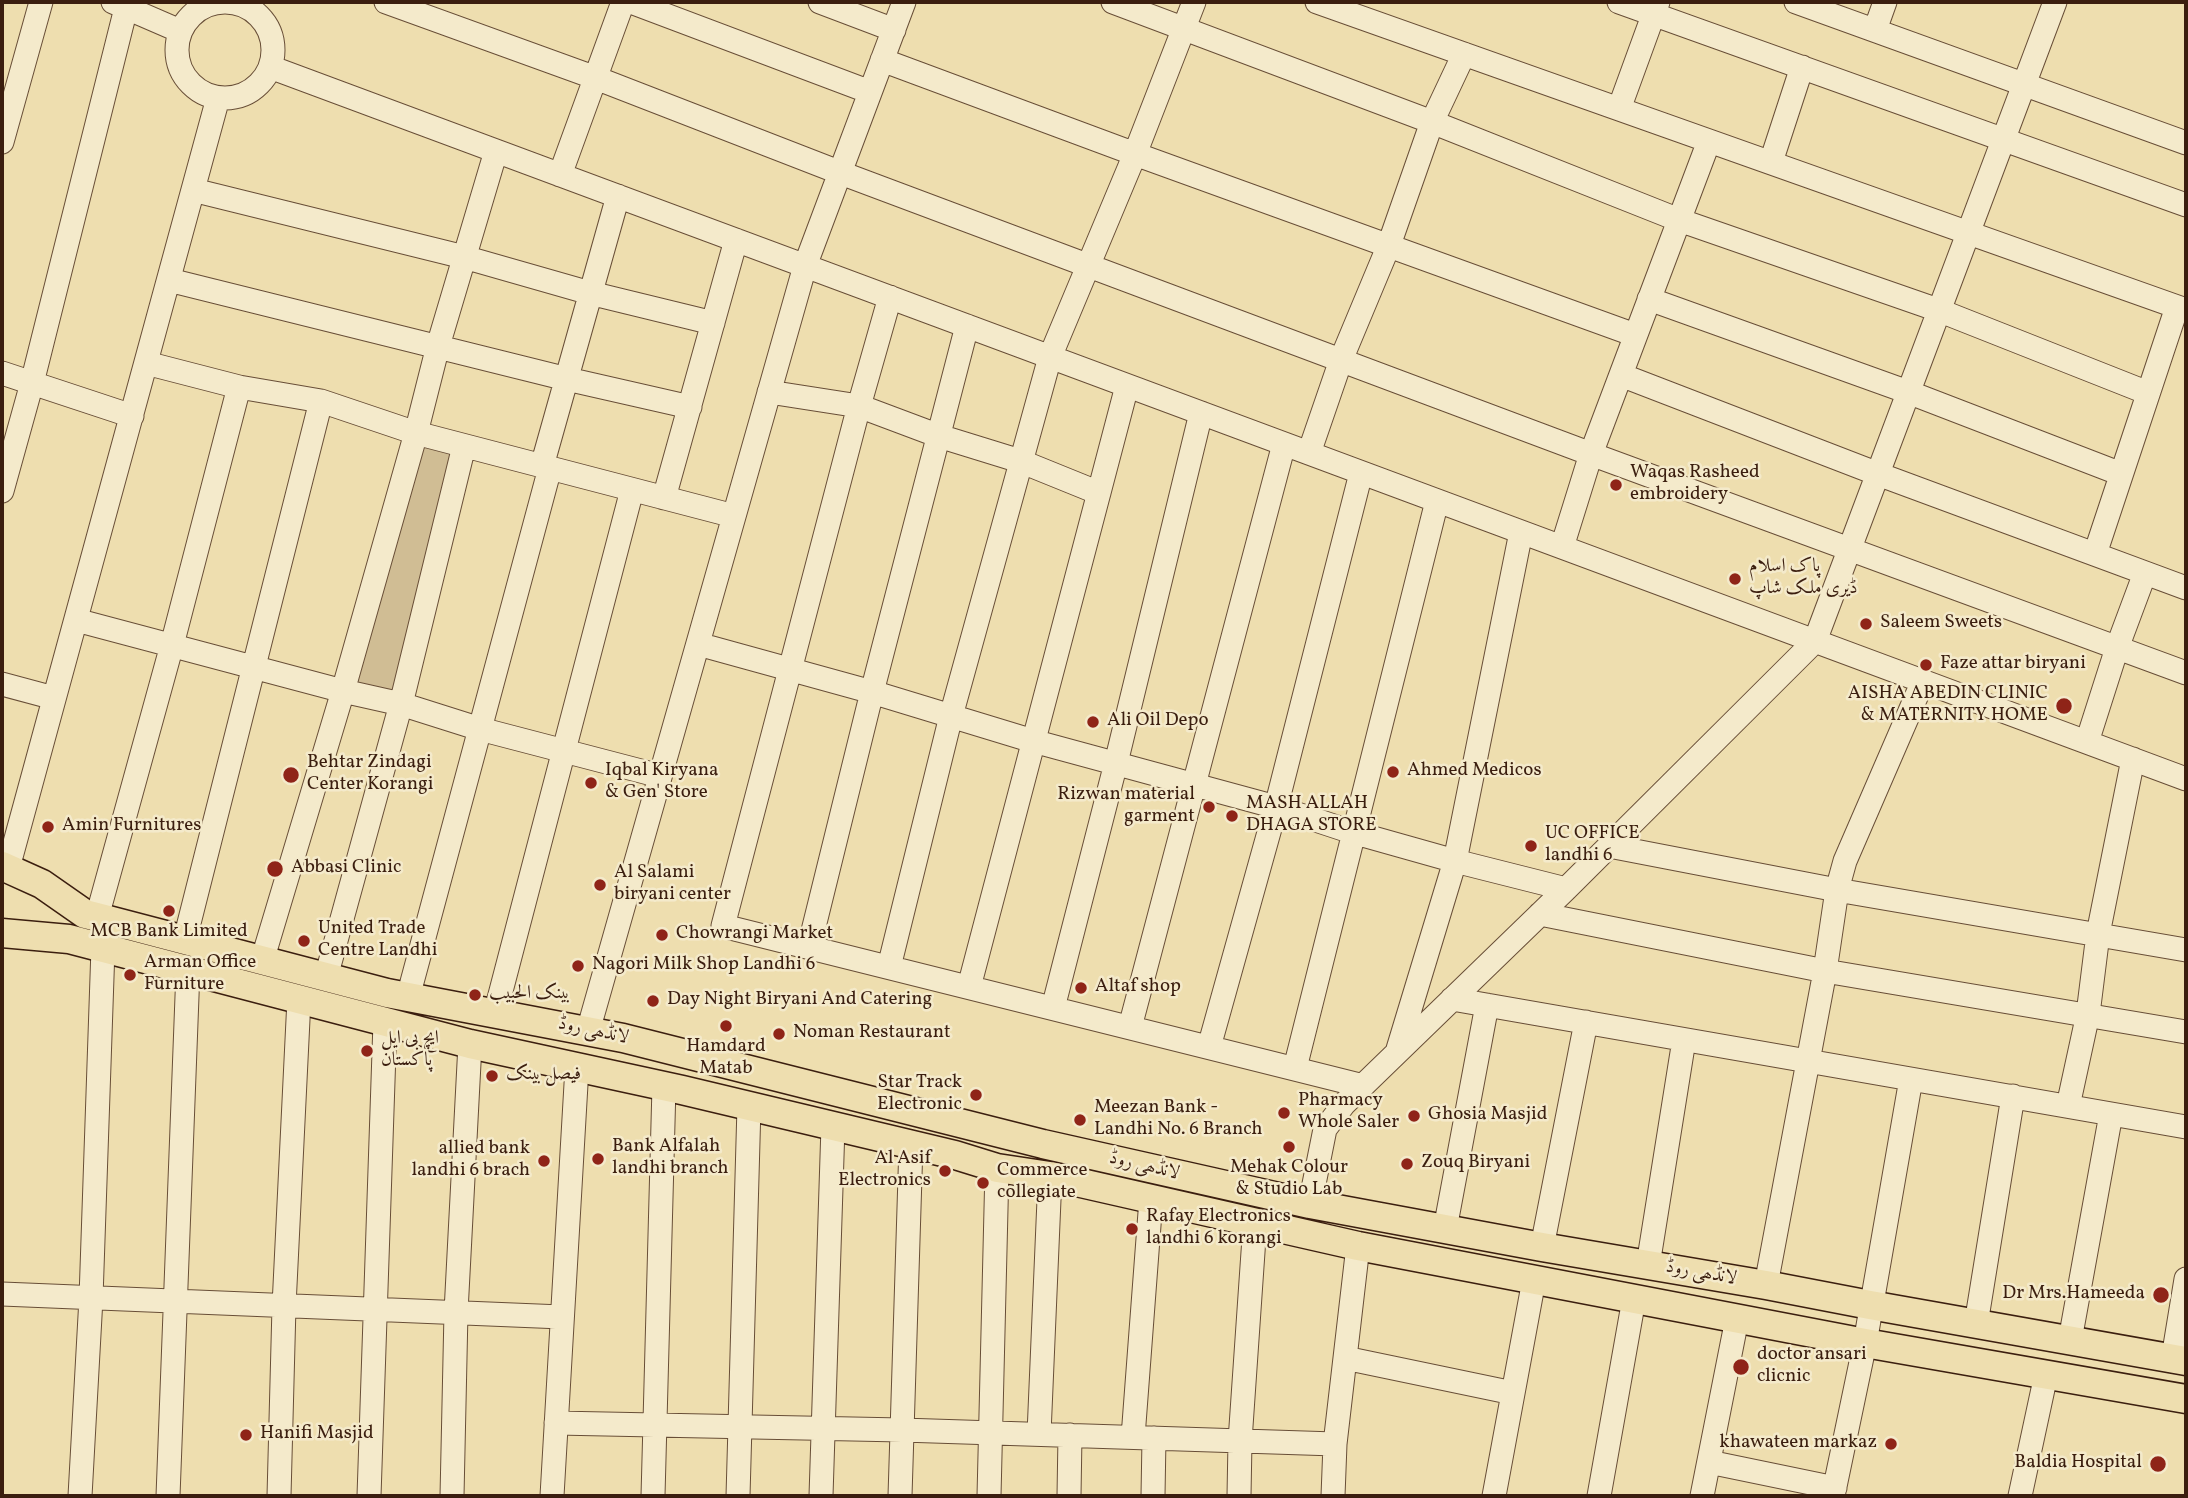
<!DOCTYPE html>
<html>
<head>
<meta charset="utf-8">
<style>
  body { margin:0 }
  #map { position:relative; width:2188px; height:1498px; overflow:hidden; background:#eedeaf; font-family:Vollkorn,serif }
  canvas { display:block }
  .frame { position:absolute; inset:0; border:4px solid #3b1e0f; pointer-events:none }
</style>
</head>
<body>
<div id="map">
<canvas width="2188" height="1498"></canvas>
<div class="frame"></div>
</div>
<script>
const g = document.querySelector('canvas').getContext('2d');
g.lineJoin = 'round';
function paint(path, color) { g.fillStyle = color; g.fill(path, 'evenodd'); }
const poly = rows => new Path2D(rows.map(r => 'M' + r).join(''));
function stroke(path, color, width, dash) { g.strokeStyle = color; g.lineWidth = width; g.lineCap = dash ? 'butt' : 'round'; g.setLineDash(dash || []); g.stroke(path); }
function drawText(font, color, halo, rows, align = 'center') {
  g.font = font + ' Vollkorn,Amiri,serif'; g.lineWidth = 5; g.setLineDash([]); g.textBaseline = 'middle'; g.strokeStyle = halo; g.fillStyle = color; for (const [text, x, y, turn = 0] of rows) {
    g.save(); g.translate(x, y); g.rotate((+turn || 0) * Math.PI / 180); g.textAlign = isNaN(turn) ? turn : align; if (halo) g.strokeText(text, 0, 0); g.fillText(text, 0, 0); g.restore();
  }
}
paint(poly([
  [416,433,464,446,401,704,343,691]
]), '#d0bd94');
const minor = poly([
  [113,2,180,31],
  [386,2,596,78,841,173,1591,454,2186,673],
  [631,2,870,92],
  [820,2,894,30],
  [1113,2,1432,122,1679,220,1938,310,2148,393],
  [1317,2,2186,310],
  [1619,2,2186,205],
  [1796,2,2186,143],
  '177 50a48 48 0 1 1 96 0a48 48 0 1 1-96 0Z',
  [1875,30,1885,2],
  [882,60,1135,154,1635,335],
  [270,67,2186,779],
  [1619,109,1658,2],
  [2,142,41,2],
  [1771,162,1802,67],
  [560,175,623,2],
  [193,190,464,257,590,293,713,323],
  [169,280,567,379,690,407],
  [890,297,859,406,723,926,1363,1086],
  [1649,299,1908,392,2121,474],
  [146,363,239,387,321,401,416,433,734,516],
  [2,373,132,416],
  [1621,375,1878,474,2186,588],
  [769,392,859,406,939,436,1020,461,1099,493],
  [1309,453,1341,360,1389,245,1432,122,1464,54],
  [542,466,618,196],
  [2,491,32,383,126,8],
  [664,498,736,240],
  [1562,547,1591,454,1709,141],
  [2095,554,2177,307],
  [76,620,343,691,401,704,480,729,660,776],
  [698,644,872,692,1033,741,1276,807,1352,832,1455,861,1566,889],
  [2,684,54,698],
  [2087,742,2117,648,2145,573],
  [1609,846,1837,890,2186,950],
  [8,868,218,98],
  [1540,914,1825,971,2186,1032],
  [97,917,172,645,239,387],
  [185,939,321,401],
  [809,947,872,692,967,326],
  [262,961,343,691,416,433,438,346,496,151],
  [889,967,951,716,1050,357,1135,154,1194,2],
  [326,977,401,704,464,446],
  [969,987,1127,386],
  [408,997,550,468],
  [1452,999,2186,1127],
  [1053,1008,1116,763,1201,413],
  [495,1014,632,490],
  [1130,1027,1284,444],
  [588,1031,805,266,904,2],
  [1209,1047,1276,807,1361,473],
  [1398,1049,1455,861,1521,532],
  [1295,1068,1437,501],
  [2068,1106,2088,1014,2098,934,2133,759],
  [1310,1204,1325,1129,1344,1104,1566,889,1815,641,2055,2],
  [1445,1229,1487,1005],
  [1542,1247,1586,1022],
  [1648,1265,1684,1040],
  [1766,1285,1825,971,1837,890,1845,861,1923,681],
  [2,1294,562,1317],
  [1976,1324,2013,1096],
  [2070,1340,2111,1114],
  [1345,1358,1513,1393],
  [2173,1358,2186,1279],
  [556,1423,902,1430,1335,1444],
  [1039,1434,1050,1176],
  [1133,1437,1151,1199],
  [1709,1462,1835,1488],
  [80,1496,91,1298,103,948],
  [168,1496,188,970],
  [279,1496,284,1306,299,999],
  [369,1496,385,1022],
  [452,1496,456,1312,470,1044],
  [552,1496,577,1067],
  [653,1496,664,1086],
  [738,1496,749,1106],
  [821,1496,833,1126],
  [900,1496,911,1144],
  [989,1496,997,1168],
  [1069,1496,1070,1435],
  [1153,1496,1154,1438],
  [1239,1496,1240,1441,1255,1223],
  [1333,1496,1335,1444,1358,1246],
  [1494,1496,1534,1280],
  [1599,1496,1634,1299],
  [1702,1496,1737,1319],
  [1833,1496,1865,1343,1911,1079],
  [2020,1496,2046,1375]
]);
const major = poly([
  [2,866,42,884,85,914,97,917,387,993,623,1038,1043,1144,1310,1204,1542,1247,1766,1285,1870,1305,2186,1361],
  [2,933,69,939,470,1044,682,1090,955,1155,997,1168,1050,1176,1358,1246,1865,1343,2186,1399]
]);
stroke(minor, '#684e37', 25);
stroke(major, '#3b1e0f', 31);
stroke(minor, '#f4eacb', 23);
stroke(major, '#eedeaf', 28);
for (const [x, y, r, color] of [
  [1616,485,7,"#8f2418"],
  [1735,579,7,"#8f2418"],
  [1866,624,7,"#8f2418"],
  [1926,665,7,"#8f2418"],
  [2064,706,9,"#8f2418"],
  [1093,722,7,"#8f2418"],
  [1393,772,7,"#8f2418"],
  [291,775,9,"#8f2418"],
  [591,783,7,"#8f2418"],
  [1209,807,7,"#8f2418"],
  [1232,816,7,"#8f2418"],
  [48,827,7,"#8f2418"],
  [1531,846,7,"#8f2418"],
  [275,869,9,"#8f2418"],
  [600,885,7,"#8f2418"],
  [169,911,7,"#8f2418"],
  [662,935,7,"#8f2418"],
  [304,941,7,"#8f2418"],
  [578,966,7,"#8f2418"],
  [130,975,7,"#8f2418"],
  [1081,988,7,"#8f2418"],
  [475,995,7,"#8f2418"],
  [653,1001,7,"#8f2418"],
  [726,1026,7,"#8f2418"],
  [779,1034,7,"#8f2418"],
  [367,1051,7,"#8f2418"],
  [492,1076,7,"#8f2418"],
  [976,1095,7,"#8f2418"],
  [1284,1113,7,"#8f2418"],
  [1414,1116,7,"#8f2418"],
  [1080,1120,7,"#8f2418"],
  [1289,1147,7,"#8f2418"],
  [598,1159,7,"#8f2418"],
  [544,1161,7,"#8f2418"],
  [1407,1164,7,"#8f2418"],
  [945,1171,7,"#8f2418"],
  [983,1183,7,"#8f2418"],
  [1132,1229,7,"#8f2418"],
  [2161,1295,9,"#8f2418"],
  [1741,1367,9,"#8f2418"],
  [246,1435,7,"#8f2418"],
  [1891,1444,7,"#8f2418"],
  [2158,1464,9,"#8f2418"]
]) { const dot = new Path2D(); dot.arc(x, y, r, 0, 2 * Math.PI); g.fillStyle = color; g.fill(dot); stroke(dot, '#f4eacb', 2.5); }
drawText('19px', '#3b1e0f', '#f4eacb', [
  ["Waqas Rasheed",1630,474],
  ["embroidery",1630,496],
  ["پاک اسلام",1749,568],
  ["ڈیری ملک شاپ",1749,590],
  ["Saleem Sweets",1880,624],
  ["Faze attar biryani",1940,665],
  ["AISHA ABEDIN CLINIC",2048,695,"right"],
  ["& MATERNITY HOME",2048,717,"right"],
  ["Ali Oil Depo",1107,722],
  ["Behtar Zindagi",307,764],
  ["Center Korangi",307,786],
  ["Iqbal Kiryana",605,772],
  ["& Gen' Store",605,794],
  ["Ahmed Medicos",1407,772],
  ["Rizwan material",1195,796,"right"],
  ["garment",1195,818,"right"],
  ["MASH ALLAH",1246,805],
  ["DHAGA STORE",1246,827],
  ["Amin Furnitures",62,827],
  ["UC OFFICE",1545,835],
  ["landhi 6",1545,857],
  ["Abbasi Clinic",291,869],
  ["Al Salami",614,874],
  ["biryani center",614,896],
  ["United Trade",318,930],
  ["Centre Landhi",318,952],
  ["MCB Bank Limited",169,933,"center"],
  ["Chowrangi Market",676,935],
  ["Arman Office",144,964],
  ["Furniture",144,986],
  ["Nagori Milk Shop Landhi 6",592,966],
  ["Altaf shop",1095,988],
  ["بينک الحبيب",489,995],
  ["Day Night Biryani And Catering",667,1001],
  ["Noman Restaurant",793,1034],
  ["ایچ بی ایل",381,1040],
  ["پاکستان",381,1062],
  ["Hamdard",726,1048,"center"],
  ["Matab",726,1070,"center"],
  ["فیصل بینک",506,1076],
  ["Star Track",962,1084,"right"],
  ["Electronic",962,1106,"right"],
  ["Pharmacy",1298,1102],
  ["Whole Saler",1298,1124],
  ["Meezan Bank -",1094,1109],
  ["Landhi No. 6 Branch",1094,1131],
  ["Ghosia Masjid",1428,1116],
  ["Bank Alfalah",612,1148],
  ["landhi branch",612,1170],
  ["allied bank",530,1150,"right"],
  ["landhi 6 brach",530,1172,"right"],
  ["Al Asif",931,1160,"right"],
  ["Electronics",931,1182,"right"],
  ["Zouq Biryani",1421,1164],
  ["Mehak Colour",1289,1169,"center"],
  ["& Studio Lab",1289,1191,"center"],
  ["Commerce",997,1172],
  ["collegiate",997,1194],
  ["Rafay Electronics",1146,1218],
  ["landhi 6 korangi",1146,1240],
  ["Dr Mrs.Hameeda",2145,1295,"right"],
  ["doctor ansari",1757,1356],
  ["clicnic",1757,1378],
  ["Hanifi Masjid",260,1435],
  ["khawateen markaz",1877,1444,"right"],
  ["Baldia Hospital",2142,1464,"right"]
], 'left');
drawText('19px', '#3b1e0f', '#f4eacb', [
  ["لانڈھی روڈ",593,1032,12],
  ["لانڈھی روڈ",1144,1167,13],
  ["لانڈھی روڈ",1701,1274,10]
]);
</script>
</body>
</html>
